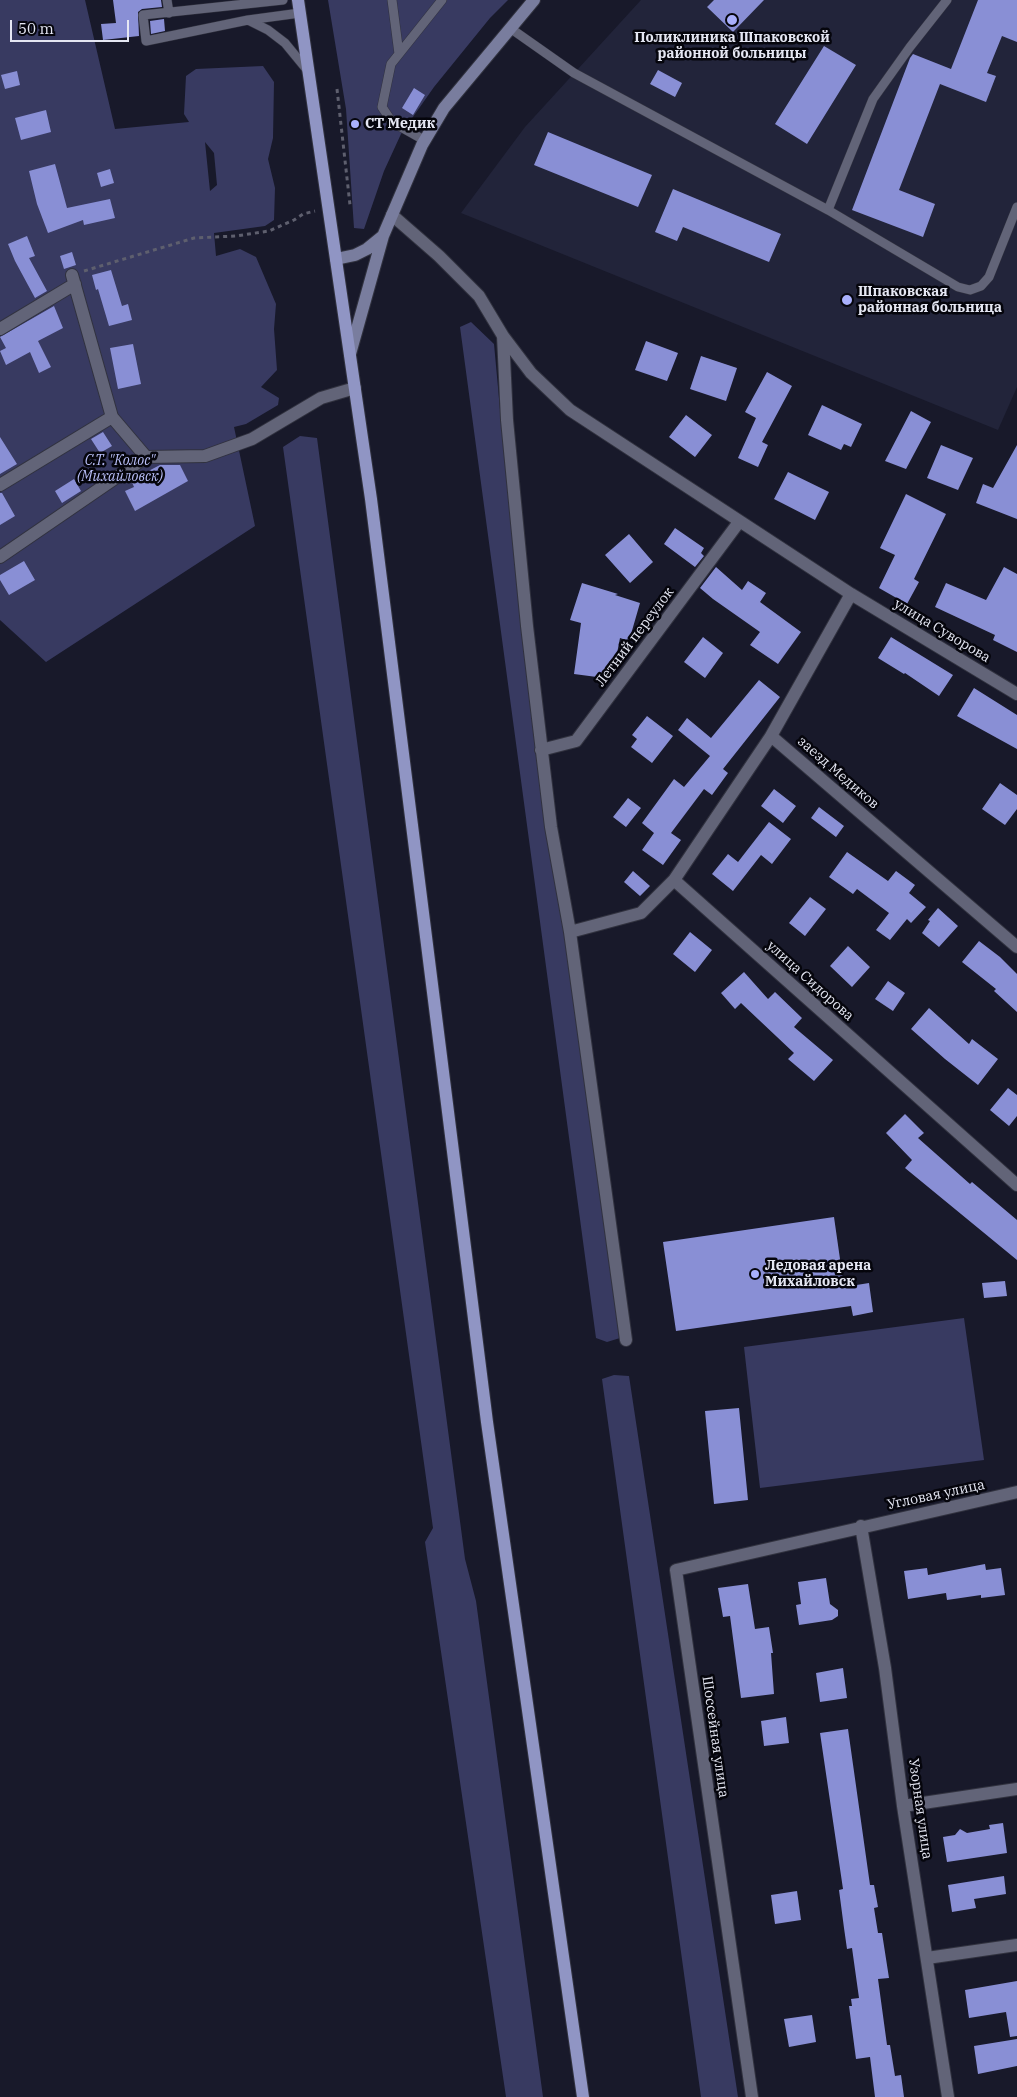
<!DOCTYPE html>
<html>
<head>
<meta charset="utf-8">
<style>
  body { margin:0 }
  #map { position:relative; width:1017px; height:2097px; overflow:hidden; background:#18192a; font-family:"IBM Plex Serif",serif }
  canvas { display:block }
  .scale { position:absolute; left:10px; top:20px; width:119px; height:22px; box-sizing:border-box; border:2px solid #e5e7f3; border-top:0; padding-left:6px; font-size:15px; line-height:18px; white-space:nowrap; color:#e5e7f3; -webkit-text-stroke:4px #05050c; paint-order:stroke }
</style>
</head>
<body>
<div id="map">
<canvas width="1017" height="2097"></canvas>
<div class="scale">50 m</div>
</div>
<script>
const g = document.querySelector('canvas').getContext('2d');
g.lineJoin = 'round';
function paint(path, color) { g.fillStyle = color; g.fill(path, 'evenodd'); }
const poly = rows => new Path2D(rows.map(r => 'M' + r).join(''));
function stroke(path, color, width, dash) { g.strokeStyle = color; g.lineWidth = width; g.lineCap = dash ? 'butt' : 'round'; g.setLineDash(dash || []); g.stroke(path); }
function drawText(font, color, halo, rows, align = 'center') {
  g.font = font + ' "IBM Plex Serif",serif'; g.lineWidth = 5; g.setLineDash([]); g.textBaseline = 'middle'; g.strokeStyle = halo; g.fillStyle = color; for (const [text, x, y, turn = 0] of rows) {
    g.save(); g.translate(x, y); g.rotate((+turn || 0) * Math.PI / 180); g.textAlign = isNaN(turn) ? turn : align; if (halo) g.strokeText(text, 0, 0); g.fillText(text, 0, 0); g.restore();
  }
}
paint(poly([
  [641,0,1017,0,1017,387,998,430,461,213,525,127]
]), '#22243a');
paint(poly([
  [0,0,85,0,115,129,189,122,184,114,186,76,196,69,263,66,274,82,273,138,268,159,275,188,274,220,265,226,214,233,216,256,240,249,256,257,276,304,274,329,277,370,261,387,279,398,278,405,246,424,234,427,255,526,46,662,0,620],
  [205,142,214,153,217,185,210,191],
  [328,0,508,0,490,18,434,87,401,134,384,171,364,229,354,228,346,109],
  [471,322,494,344,501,420,566,934,620,1338,607,1342,596,1338,460,327],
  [300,436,317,438,465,1559,476,1601,543,2097,506,2097,425,1542,433,1528,283,447],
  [964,1318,984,1460,760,1488,744,1347],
  [614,1375,629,1376,738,2097,701,2097,602,1379]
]), '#383a61');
paint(poly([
  [113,0,161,0,162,7,142,9,138,12,139,36,103,40,101,24,116,23],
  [714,0,764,0,733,32,707,7],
  [978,0,1017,0,1017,42,1002,36,987,73,996,76,986,102,940,84,899,190,935,204,923,237,852,210,910,58,913,54,951,69],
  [164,19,165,31,151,34,150,21],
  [824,46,856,65,807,144,775,124],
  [658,70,682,83,675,97,650,84],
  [17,71,20,85,5,89,1,75],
  [414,88,425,95,413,115,402,108],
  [46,110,51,132,21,140,15,118],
  [548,132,652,175,638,207,534,165],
  [55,164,67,208,110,199,115,218,84,225,83,220,48,233,37,204,29,171],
  [110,169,114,183,101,187,97,173],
  [673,189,781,234,769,262,683,227,677,241,655,232],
  [27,236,35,256,29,258,47,291,35,298,15,261,8,244],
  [72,252,76,265,64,269,60,256],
  [111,270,122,306,128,304,132,320,109,326,98,289,96,290,92,275],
  [54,306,63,328,38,341,51,367,39,373,30,352,6,365,0,351,6,348,0,337],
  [646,341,678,353,667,381,635,370],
  [133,344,141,384,118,389,110,348],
  [701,356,737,368,726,401,690,389],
  [767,372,792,386,762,442,768,445,758,467,738,458,756,418,745,412],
  [822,405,862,424,851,447,844,444,841,450,808,435],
  [911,411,931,422,906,469,885,461],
  [686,415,712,435,695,457,669,437],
  [103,432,112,446,100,453,91,439],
  [0,437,17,464,0,474],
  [941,445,973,458,958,490,927,478],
  [1017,445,1017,519,976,503,983,484,993,488],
  [160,465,180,465,188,481,135,511,125,491,134,487,131,480],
  [788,472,829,492,815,520,774,499],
  [74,479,81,491,62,503,55,491],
  [0,493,2,493,15,516,0,525],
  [906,494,946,514,914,579,919,582,907,604,879,588,895,555,880,548],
  [675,528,704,548,701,553,704,556,695,567,664,544],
  [629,534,653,562,630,583,605,555],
  [24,561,35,580,9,595,0,580,0,575],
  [716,567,742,590,748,581,766,593,760,602,801,632,778,664,750,645,760,632,713,599,700,588],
  [1004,567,1017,574,1017,652,993,640,995,635,935,607,946,583,986,600],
  [582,583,618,594,615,595,640,603,629,641,620,638,612,679,574,674,581,623,570,620],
  [703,637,723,653,705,678,684,662],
  [891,637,953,675,939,696,905,673,904,674,878,658],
  [759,680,780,697,723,769,728,773,712,795,704,789,671,833,681,840,663,865,642,850,654,833,642,823,674,779,684,787,710,756,678,730,687,718,711,738],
  [974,688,1017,715,1017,749,957,716],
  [647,716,673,736,652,763,631,747,637,739,632,735],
  [1000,783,1017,795,1017,809,1005,825,982,809],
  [774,789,796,806,783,823,761,806],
  [628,798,641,808,626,827,613,817],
  [819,807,844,826,836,837,811,818],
  [769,822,791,839,772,864,761,855,733,891,712,874,728,854,738,862],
  [847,852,888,881,896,871,915,885,909,893,926,907,911,923,907,919,890,940,876,930,889,913,857,889,853,894,829,877],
  [633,871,650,886,640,896,624,882],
  [810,897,826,909,805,936,789,923],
  [938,908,958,926,939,947,922,933,930,921,928,920],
  [690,932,712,950,695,972,673,954],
  [979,941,1000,957,1017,974,1017,1012,994,991,996,989,962,962],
  [848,946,870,967,852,987,830,966],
  [744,972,768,999,775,992,802,1018,794,1027,833,1060,814,1081,788,1059,794,1053,741,1003,735,1009,721,993],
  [888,981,905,993,893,1011,875,999],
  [929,1008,969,1044,972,1039,998,1059,978,1085,945,1059,911,1029],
  [1008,1088,1017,1095,1017,1116,1009,1126,990,1110],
  [905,1114,924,1133,918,1138,970,1184,972,1182,1017,1220,1017,1260,905,1168,912,1160,886,1133],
  [834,1217,844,1287,869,1283,873,1312,853,1316,851,1306,676,1331,663,1242],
  [1005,1281,1007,1296,984,1298,982,1283],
  [739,1408,748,1500,714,1504,705,1411],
  [985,1564,986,1570,1001,1568,1005,1595,981,1598,981,1595,947,1600,946,1593,908,1599,904,1571,927,1568,928,1575],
  [826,1578,830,1604,838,1610,838,1616,832,1620,799,1625,796,1605,801,1604,798,1582],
  [748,1584,755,1629,769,1627,773,1653,771,1653,774,1694,741,1698,730,1616,723,1617,718,1588],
  [843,1668,847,1698,820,1702,816,1673],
  [786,1717,789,1743,764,1746,761,1721],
  [848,1729,870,1885,874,1885,878,1907,874,1908,878,1933,882,1933,889,1978,878,1979,887,2045,890,2045,895,2076,901,2075,904,2097,875,2097,870,2057,856,2059,849,2006,852,2006,851,1999,859,1998,852,1948,847,1949,844,1928,839,1890,843,1889,820,1733],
  [1003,1823,1007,1853,947,1862,943,1837,955,1835,960,1829,967,1833,990,1829,989,1825],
  [1004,1876,1006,1894,974,1899,976,1908,952,1912,948,1885],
  [797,1891,801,1920,775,1924,771,1895],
  [1017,1981,1017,2036,1010,2037,1006,2012,969,2018,965,1990],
  [812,2015,816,2042,789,2047,784,2019],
  [1017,2039,1017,2066,978,2074,974,2046]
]), '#898fd5');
const lane = poly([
  [167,0,169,13],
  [283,0,143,15,146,41,248,20,300,13],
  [392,0,399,54],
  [248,20,268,30,285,43,308,71],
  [510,28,574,73,828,210,958,287,970,290,981,286,989,277,1017,207],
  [424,140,392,122,382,107,391,64,442,0],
  [828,210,873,99,910,47,947,0]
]);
const street = poly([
  [392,215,439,256,479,296,503,336,507,420,527,626,551,827,570,932,626,1340],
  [72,275,112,417,146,457,205,456,252,439,321,398,355,388],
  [0,329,75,284],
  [503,336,531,373,570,410,851,594,1017,694],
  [0,485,112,417],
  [0,557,146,457],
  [771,736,851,594],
  [541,750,576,741,739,522],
  [674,880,771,736,1017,947],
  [570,932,641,913,674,880,1017,1185],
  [861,1526,885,1668,903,1806,948,2097],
  [903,1806,1017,1789],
  [927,1958,1017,1945],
  [752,2097,676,1570,1017,1492]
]);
const secondary = poly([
  [336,259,355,255,367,249,383,236],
  [350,354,383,236,422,145,444,108,534,0]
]);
const primary = poly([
  [298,0,371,499,487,1422,583,2097]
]);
stroke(lane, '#31323f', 10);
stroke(street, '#31323f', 14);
stroke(secondary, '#31323f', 14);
stroke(primary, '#31323f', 14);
stroke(poly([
  [337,89,350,205],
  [84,271,194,238,236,236,269,231,294,220,303,214,315,211]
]), '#5e5f6e', 3, [4, 4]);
stroke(lane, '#626478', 9);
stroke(street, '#626478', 12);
stroke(secondary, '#797d9e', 12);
stroke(primary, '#9095c4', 12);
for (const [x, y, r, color] of [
  [732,20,6,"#a9b0fc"],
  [355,124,5,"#a9b0fc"],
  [847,300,6,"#a9b0fc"],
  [755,1274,5,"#a9b0fc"]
]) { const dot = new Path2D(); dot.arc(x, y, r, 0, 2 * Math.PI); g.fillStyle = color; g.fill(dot); stroke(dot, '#05050c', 2); }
drawText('bold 14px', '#e5e7f3', '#05050c', [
  ["Поликлиника Шпаковской",732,38,"center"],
  ["районной больницы",732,54,"center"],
  ["СТ Медик",365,124],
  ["Шпаковская",858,292],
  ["районная больница",858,308],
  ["Ледовая арена",765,1266],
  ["Михайловск",765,1282]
], 'left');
drawText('italic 14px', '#b9bff8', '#05050c', [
  ["С.Т. \"Колос\"",120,461],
  ["(Михайловск)",120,477]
]);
drawText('14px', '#e5e7f3', '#05050c', [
  ["улица Суворова",942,631,31],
  ["Летний переулок",635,637,-53],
  ["заезд Медиков",838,773,41],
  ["улица Сидорова",810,981,42],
  ["Угловая улица",936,1495,-12],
  ["Шоссейная улица",715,1737,82],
  ["Узорная улица",920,1809,82]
]);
</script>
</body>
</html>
